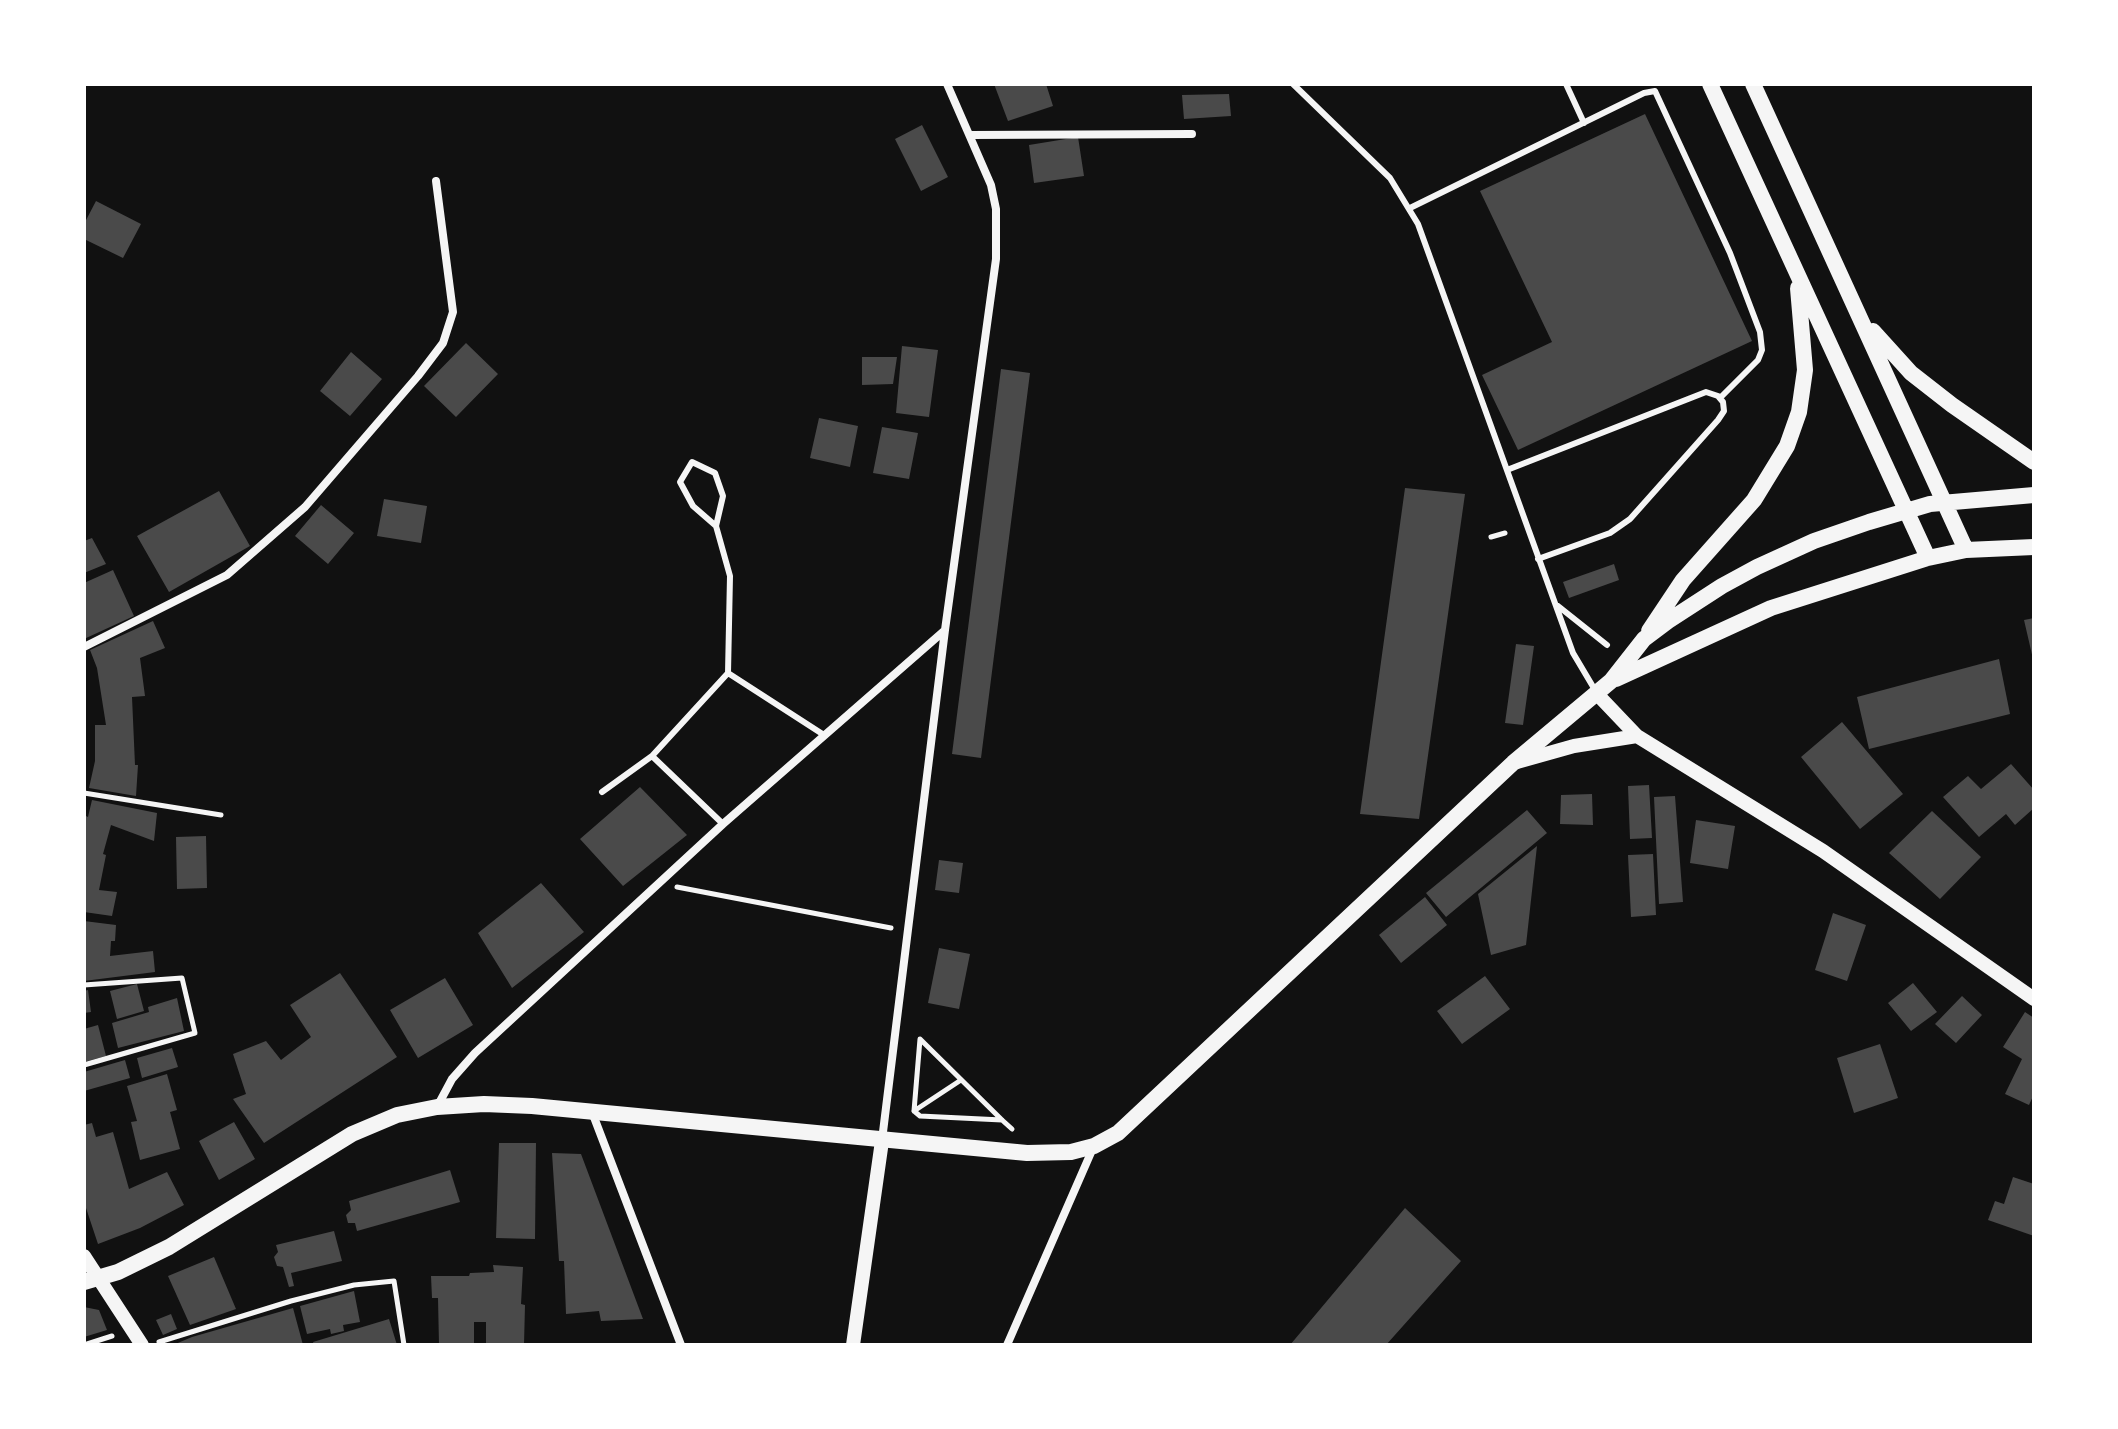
<!DOCTYPE html>
<html>
<head>
<meta charset="utf-8">
<style>
  body { margin:0 }
  #map { position:relative; width:2118px; height:1429px; overflow:hidden; background:#111; font-family:"Open Sans",sans-serif }
  canvas { display:block }
  .frame { position:absolute; inset:0; border:86px solid #fff; pointer-events:none }
</style>
</head>
<body>
<div id="map">
<canvas width="2118" height="1429"></canvas>
<div class="frame"></div>
</div>
<script>
const g = document.querySelector('canvas').getContext('2d');
g.lineJoin = 'round';
function paint(path, color) { g.fillStyle = color; g.fill(path, 'evenodd'); }
const poly = rows => new Path2D(rows.map(r => 'M' + r).join(''));
function stroke(path, color, width, dash) { g.strokeStyle = color; g.lineWidth = width; g.lineCap = dash ? 'butt' : 'round'; g.setLineDash(dash || []); g.stroke(path); }
paint(poly([
  [994,84,1046,84,1053,106,1008,121],
  [1229,94,1231,116,1184,119,1182,95],
  [1645,114,1752,341,1518,450,1482,375,1552,342,1480,191],
  [922,125,948,177,921,191,895,139],
  [1078,137,1084,176,1034,183,1029,145],
  [96,201,141,224,123,258,84,239,84,224],
  [466,343,498,374,456,417,424,386],
  [902,346,938,350,929,417,896,413],
  [351,352,382,379,350,416,320,391],
  [862,357,897,357,893,384,862,385],
  [1001,369,1030,373,981,758,952,754],
  [819,418,858,426,850,467,810,458],
  [882,427,918,433,909,479,873,473],
  [1405,488,1465,494,1419,819,1360,814],
  [219,491,250,546,169,592,137,536],
  [384,499,427,506,421,543,377,536],
  [321,505,354,533,328,564,295,536],
  [92,538,106,564,84,573,84,541],
  [1614,564,1619,580,1569,598,1563,582],
  [113,570,134,616,84,639,84,583],
  [2034,618,2034,658,2033,659,2024,620],
  [153,621,165,648,140,658,145,696,132,697,135,765,138,765,136,796,89,788,95,761,95,725,106,725,97,668,90,650],
  [1516,644,1534,646,1523,725,1505,723],
  [1999,659,2010,714,1869,749,1857,697],
  [1842,722,1903,794,1860,829,1801,757],
  [2011,764,2034,790,2034,808,2015,825,2006,814,1979,837,1943,797,1968,776,1981,789],
  [1649,785,1652,838,1630,839,1628,786],
  [640,787,687,835,623,886,580,839],
  [1592,794,1593,825,1560,824,1561,795],
  [1675,796,1683,902,1659,904,1654,797],
  [92,800,157,813,154,841,111,825,103,854,106,855,99,890,117,892,112,916,84,912,84,815,88,817],
  [1527,810,1547,833,1446,917,1426,893],
  [1932,811,1981,857,1940,899,1889,853],
  [1696,820,1735,826,1728,869,1690,863],
  [206,836,207,888,177,889,176,837],
  [1537,846,1526,945,1491,955,1478,894],
  [1653,854,1656,915,1631,917,1628,855],
  [939,860,963,863,959,893,935,890],
  [541,883,584,932,512,988,478,933],
  [1425,897,1447,925,1401,963,1379,935],
  [1833,913,1866,925,1847,981,1815,970],
  [84,921,116,925,115,941,111,941,110,956,153,951,155,972,84,981],
  [939,948,970,954,959,1009,928,1003],
  [340,973,397,1057,264,1143,233,1099,246,1094,233,1054,266,1041,281,1060,311,1037,290,1005],
  [1485,976,1510,1009,1462,1044,1437,1011],
  [445,978,473,1025,418,1058,390,1010],
  [1913,983,1937,1012,1911,1031,1888,1003],
  [137,984,144,1011,117,1019,110,991],
  [88,990,91,1012,84,1013,84,991],
  [1962,996,1982,1015,1956,1043,1935,1024],
  [177,998,184,1031,118,1048,112,1023,149,1012,148,1007],
  [2025,1012,2034,1018,2034,1094,2029,1105,2005,1094,2022,1059,2003,1047],
  [98,1025,106,1056,84,1062,84,1029],
  [1880,1044,1898,1098,1854,1113,1837,1058],
  [172,1048,178,1067,142,1078,137,1058],
  [125,1060,130,1078,84,1091,84,1072],
  [167,1074,177,1110,170,1112,180,1149,140,1160,131,1122,137,1121,127,1086],
  [234,1122,255,1159,219,1180,199,1141],
  [92,1123,96,1137,113,1132,129,1189,167,1172,184,1205,140,1228,98,1244,84,1202,84,1125],
  [499,1143,536,1143,535,1239,496,1238],
  [552,1153,581,1154,643,1319,601,1321,599,1311,566,1314,564,1261,559,1261],
  [450,1170,460,1202,357,1231,355,1223,348,1223,346,1215,351,1210,349,1201],
  [2013,1177,2034,1184,2034,1236,1988,1220,1995,1201,2004,1204],
  [1405,1208,1461,1261,1386,1345,1290,1345],
  [334,1231,342,1261,291,1273,294,1286,289,1287,283,1267,277,1266,274,1257,278,1252,276,1245],
  [214,1257,236,1309,190,1325,168,1276],
  [493,1265,523,1267,521,1304,525,1305,524,1345,486,1345,486,1322,474,1322,474,1345,439,1345,438,1298,432,1298,431,1276,469,1276,470,1273,494,1272],
  [354,1291,360,1322,343,1325,344,1331,331,1334,330,1329,307,1334,300,1306],
  [84,1307,99,1310,107,1330,84,1337],
  [293,1308,303,1345,173,1345,192,1337],
  [171,1314,177,1329,163,1335,156,1320],
  [389,1319,397,1345,314,1345,313,1342]
]), '#4a4a4a');
stroke(poly([
  [1491,537,1505,533],
  [84,793,221,815],
  [677,887,891,928],
  [84,985,182,978,195,1033,84,1065],
  [914,1111,961,1080],
  [1002,1120,920,1116,914,1111,920,1039,1002,1120,1012,1129],
  [159,1342,291,1301,354,1285,394,1281,404,1345],
  [84,1345,112,1336]
]), '#f5f5f5', 5);
stroke(poly([
  [1293,84,1390,178,1418,224,1573,653,1595,690],
  [1566,84,1584,123],
  [1410,208,1644,93,1655,91,1730,253,1760,332,1762,350,1758,360,1720,398],
  [1507,470,1706,392,1718,396,1723,402,1724,411,1718,420,1630,519,1610,533,1538,559],
  [1558,606,1607,645],
  [728,673,824,735],
  [652,756,723,824],
  [602,792,652,756,728,673,730,576,716,526,723,496,715,473,692,462,680,482,693,506,716,526]
]), '#f5f5f5', 6);
stroke(poly([
  [971,135,1192,134],
  [84,647,227,575,305,507,418,376,443,343,453,312,436,181],
  [437,1107,452,1079,475,1053,723,824,944,631],
  [592,1112,681,1345],
  [882,1140,945,630,996,259,996,209,991,185,947,84],
  [1007,1345,1093,1148]
]), '#f5f5f5', 8);
stroke(poly([
  [1597,694,1637,736,1823,851,2034,999],
  [1517,762,1574,746,1637,736],
  [84,1256,142,1345],
  [853,1345,882,1141]
]), '#f5f5f5', 14);
stroke(poly([
  [1710,84,1928,558],
  [1753,84,1966,550],
  [1873,331,1911,373,1952,405,2034,462],
  [1649,631,1683,580,1754,500,1787,446,1799,412,1805,370,1798,288],
  [1616,679,1771,608,1928,558,1966,550,2034,547],
  [84,1282,118,1272,169,1247,352,1134,397,1115,437,1107,484,1104,532,1106,1027,1153,1071,1152,1094,1146,1118,1133,1513,763,1611,681,1644,639,1668,621,1722,586,1757,567,1814,541,1869,522,1930,504,2034,495]
]), '#f5f5f5', 16);
</script>
</body>
</html>
